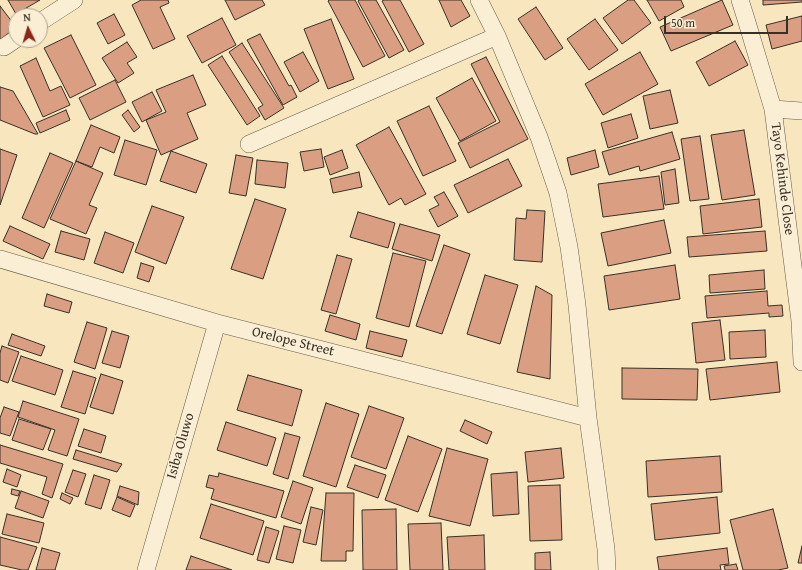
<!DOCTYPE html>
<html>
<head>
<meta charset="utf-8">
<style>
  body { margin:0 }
  #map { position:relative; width:802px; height:570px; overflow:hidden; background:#f8e6be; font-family:"Gentium Book Plus",serif }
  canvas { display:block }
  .north { position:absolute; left:8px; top:8px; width:40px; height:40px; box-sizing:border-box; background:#faefd5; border:1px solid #aca38f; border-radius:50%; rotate:355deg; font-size:11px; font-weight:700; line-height:16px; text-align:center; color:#383026 }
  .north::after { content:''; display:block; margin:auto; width:14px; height:18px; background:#8f2418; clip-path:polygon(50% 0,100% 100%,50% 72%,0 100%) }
  .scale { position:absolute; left:664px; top:16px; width:124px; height:18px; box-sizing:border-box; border:2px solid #383026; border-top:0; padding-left:5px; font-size:12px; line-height:14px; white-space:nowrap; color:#383026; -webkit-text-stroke:3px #faefd5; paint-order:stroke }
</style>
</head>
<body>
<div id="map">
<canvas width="802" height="570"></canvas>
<div class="north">N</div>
<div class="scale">50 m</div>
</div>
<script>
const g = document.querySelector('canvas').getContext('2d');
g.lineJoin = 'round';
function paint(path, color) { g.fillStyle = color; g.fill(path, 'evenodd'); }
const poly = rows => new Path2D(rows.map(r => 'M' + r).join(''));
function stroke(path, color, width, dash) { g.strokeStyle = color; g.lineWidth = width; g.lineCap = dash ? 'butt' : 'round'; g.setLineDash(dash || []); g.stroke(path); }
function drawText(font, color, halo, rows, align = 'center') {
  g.font = font + ' "Gentium Book Plus",serif'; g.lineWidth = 3; g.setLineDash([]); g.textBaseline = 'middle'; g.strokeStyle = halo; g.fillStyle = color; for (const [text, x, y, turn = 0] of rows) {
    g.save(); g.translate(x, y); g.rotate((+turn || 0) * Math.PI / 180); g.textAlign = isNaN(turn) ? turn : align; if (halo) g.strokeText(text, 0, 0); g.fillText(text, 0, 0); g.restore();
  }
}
const building = poly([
  [8,0,40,0,16,14,8,0],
  [141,0,168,0,169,3,160,7,175,39,153,49,132,5,141,0],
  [225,0,262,0,265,5,235,20,225,0],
  [329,0,355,0,385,56,363,67,328,1,329,0],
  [359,0,376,0,404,50,389,58,358,1,359,0],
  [384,0,400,0,424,44,409,52,382,1,384,0],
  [439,0,461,0,470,16,451,27,439,0],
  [628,0,634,0,651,23,622,44,603,18,628,0],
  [647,0,681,0,684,7,659,21,647,0],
  [722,0,733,25,671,51,660,27,722,0],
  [763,0,802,0,802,2,763,5,763,0],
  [0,6,16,27,0,40,0,6],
  [536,7,563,48,545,60,518,19,536,7],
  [114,14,125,35,108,44,97,23,114,14],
  [802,16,802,41,772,49,766,25,802,16],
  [222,18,236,45,202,63,187,36,222,18],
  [331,19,354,79,328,89,304,29,331,19],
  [595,19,618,50,589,70,567,39,595,19],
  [260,34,289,86,291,85,297,97,283,105,247,40,260,34],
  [71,35,96,85,70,98,44,48,71,35],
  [735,41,748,65,709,86,696,62,735,41],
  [127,42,137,57,127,63,134,73,118,83,102,58,127,42],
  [242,43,284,108,265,120,258,108,263,105,229,52,242,43],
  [303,52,319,81,300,92,284,62,303,52],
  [640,52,658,84,603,115,585,84,640,52],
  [222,56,260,116,247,125,208,65,222,56],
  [486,57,528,139,470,168,458,143,500,122,471,64,486,57],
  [36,58,50,91,61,86,70,105,43,117,20,66,36,58],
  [193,75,206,105,187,113,198,139,161,155,146,120,166,112,156,90,193,75],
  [472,78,496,121,460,141,436,98,472,78],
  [115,80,126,102,90,120,79,98,115,80],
  [0,87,13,91,38,134,35,134,0,120,0,87],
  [670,90,678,123,650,129,643,96,670,90],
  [152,92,162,111,142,122,132,102,152,92],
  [429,106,456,161,423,176,397,121,429,106],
  [66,110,70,120,40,133,36,123,66,110],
  [128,110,140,127,134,132,122,115,128,110],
  [631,114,638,138,608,148,601,123,631,114],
  [91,125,120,137,114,153,100,147,92,167,76,161,91,125],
  [389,127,426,194,405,205,401,198,389,205,356,145,389,127],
  [744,130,755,195,722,200,711,135,744,130],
  [672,132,680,159,640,171,639,166,609,175,602,152,672,132],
  [700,136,709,199,690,201,681,139,700,136],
  [125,140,157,150,146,185,114,175,125,140],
  [0,149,17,155,0,205,0,149],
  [321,149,324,167,304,171,300,152,321,149],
  [342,150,348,168,330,175,324,157,342,150],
  [595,150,599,167,571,175,567,158,595,150],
  [171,151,207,164,196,193,160,181,171,151],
  [50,153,73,163,44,228,22,218,50,153],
  [236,155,253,158,246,196,229,193,236,155],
  [508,159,522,186,468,213,454,185,508,159],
  [257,160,288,163,285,188,255,184,257,160],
  [76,161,103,173,89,205,97,208,86,234,50,219,76,161],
  [675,169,679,203,665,205,661,172,675,169],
  [359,172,362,187,333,193,330,179,359,172],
  [659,176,664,209,603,217,598,184,659,176],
  [444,192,458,216,438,227,429,210,439,205,434,197,444,192],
  [255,199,286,209,263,279,231,269,255,199],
  [759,199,762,227,703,234,700,206,759,199],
  [152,206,184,217,166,264,135,252,152,206],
  [527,210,545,211,542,262,514,260,516,218,526,219,527,210],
  [358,212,395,223,388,248,350,237,358,212],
  [664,220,671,253,608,266,601,233,664,220],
  [400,224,440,235,432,261,392,249,400,224],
  [10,226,50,244,43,259,3,241,10,226],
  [61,231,90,239,84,260,55,252,61,231],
  [765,231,767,251,689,257,687,237,765,231],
  [105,232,134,243,123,273,94,263,105,232],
  [444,245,470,254,442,334,416,326,444,245],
  [393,253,426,261,409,327,376,318,393,253],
  [337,255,352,259,336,314,321,310,337,255],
  [141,263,154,267,149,282,137,278,141,263],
  [675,265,680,299,609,310,604,276,675,265],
  [764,270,765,289,710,293,709,275,764,270],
  [485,275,518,285,500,344,467,334,485,275],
  [536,286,552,295,550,379,517,372,536,286],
  [767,291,768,306,782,305,783,316,769,317,769,313,707,318,705,296,767,291],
  [47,294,72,302,69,313,44,306,47,294],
  [330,315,360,324,356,340,325,331,330,315],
  [720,320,725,360,696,363,692,323,720,320],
  [87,322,107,328,95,369,74,362,87,322],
  [765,330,766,357,730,359,729,332,765,330],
  [112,331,129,336,120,368,102,363,112,331],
  [370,331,407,340,402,357,366,348,370,331],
  [12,334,45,346,41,356,8,345,12,334],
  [2,346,19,352,8,383,0,380,0,353,2,346],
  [21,356,63,370,55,395,12,381,21,356],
  [777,362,780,392,710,400,706,369,777,362],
  [622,368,698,369,697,400,622,399,622,368],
  [73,371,96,378,85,414,61,407,73,371],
  [101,374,123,381,113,414,90,407,101,374],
  [248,375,302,390,292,426,237,410,248,375],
  [23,401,79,419,67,456,48,450,55,430,18,417,23,401],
  [326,403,359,414,336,487,303,476,326,403],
  [369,406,404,418,386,469,351,457,369,406],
  [4,407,19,412,10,436,0,433,0,418,4,407],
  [19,419,51,429,43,450,12,440,19,419],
  [465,420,492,432,487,444,460,431,465,420],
  [226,422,276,438,267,466,217,450,226,422],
  [84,429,106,436,101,453,78,446,84,429],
  [285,433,300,437,288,479,273,474,285,433],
  [408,436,442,449,418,512,385,500,408,436],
  [0,445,63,464,52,498,42,494,47,477,0,463,0,445],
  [447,448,488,459,470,526,429,516,447,448],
  [561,448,564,478,528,482,525,452,561,448],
  [76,450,122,464,117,472,73,459,76,450],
  [720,456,722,492,648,497,646,461,720,456],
  [355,465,386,475,378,498,347,487,355,465],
  [7,469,21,475,17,487,3,482,7,469],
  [73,470,86,474,78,497,65,492,73,470],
  [517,472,519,514,493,516,491,474,517,472],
  [219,473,284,491,276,518,211,499,214,489,206,487,209,475,218,477,219,473],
  [94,475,110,480,101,509,85,504,94,475],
  [293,481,313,488,301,524,281,517,293,481],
  [560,485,562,540,530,541,528,486,560,485],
  [120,486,139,492,138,505,117,496,120,486],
  [12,489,20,491,18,496,11,494,12,489],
  [21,491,49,501,43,518,15,508,21,491],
  [62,493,73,498,70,504,60,499,62,493],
  [326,493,354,493,353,551,346,551,346,561,321,561,326,493],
  [117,497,135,505,130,517,112,510,117,497],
  [717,497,720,533,655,540,651,504,717,497],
  [211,504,264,521,253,555,200,538,211,504],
  [311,507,323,510,316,545,303,542,311,507],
  [396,509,397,570,363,570,362,510,396,509],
  [773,509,788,568,778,570,743,570,730,520,773,509],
  [7,514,44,523,39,543,2,534,7,514],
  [441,523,443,570,410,570,408,524,441,523],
  [284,526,301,530,293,563,276,559,284,526],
  [266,527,279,531,269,563,257,560,266,527],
  [484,535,485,570,449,570,447,537,484,535],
  [0,537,37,547,28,570,22,570,0,565,0,537],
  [802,546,802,563,798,563,802,546],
  [42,548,60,553,55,570,36,570,42,548],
  [727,548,729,564,720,565,721,570,659,570,657,557,727,548],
  [550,552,551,570,535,570,535,553,550,552],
  [191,556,232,570,186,570,191,556],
  [736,564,738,570,725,570,724,566,736,564]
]);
paint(building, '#da9f83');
stroke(building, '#383026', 1);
const minor = poly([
  [479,0,497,36,539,137,558,193,569,247,577,305,588,418,606,549,607,570],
  [740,0,746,19,773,109,800,321,802,362],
  [40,22,74,0],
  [4,47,16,39],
  [773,109,802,111],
  [249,144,497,36],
  [0,259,217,323,588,418],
  [146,570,217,323]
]);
stroke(minor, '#685e4c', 18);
stroke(minor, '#faefd5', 17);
drawText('14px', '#383026', '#faefd5', [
  ["Tayo Kehinde Close",782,179,83],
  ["Orelope Street",293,342,14],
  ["Isiba Oluwo",181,446,-74]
]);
</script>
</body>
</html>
